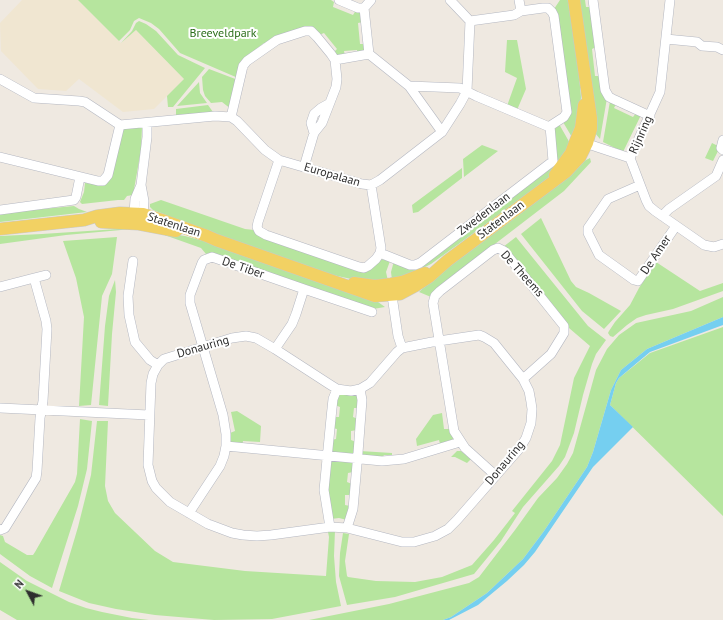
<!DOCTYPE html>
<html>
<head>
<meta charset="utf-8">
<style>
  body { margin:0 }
  #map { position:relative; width:723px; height:620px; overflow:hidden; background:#efe9e1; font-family:"PT Sans",sans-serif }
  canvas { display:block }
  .north { position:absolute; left:8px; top:572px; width:40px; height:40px; -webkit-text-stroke:3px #fff; paint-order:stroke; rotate:311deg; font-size:11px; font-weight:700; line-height:16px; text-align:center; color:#2e2e2e }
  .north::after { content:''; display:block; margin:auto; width:14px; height:18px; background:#2e2e2e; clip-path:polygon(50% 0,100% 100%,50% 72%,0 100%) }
</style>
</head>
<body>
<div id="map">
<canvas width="723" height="620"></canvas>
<div class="north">N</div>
</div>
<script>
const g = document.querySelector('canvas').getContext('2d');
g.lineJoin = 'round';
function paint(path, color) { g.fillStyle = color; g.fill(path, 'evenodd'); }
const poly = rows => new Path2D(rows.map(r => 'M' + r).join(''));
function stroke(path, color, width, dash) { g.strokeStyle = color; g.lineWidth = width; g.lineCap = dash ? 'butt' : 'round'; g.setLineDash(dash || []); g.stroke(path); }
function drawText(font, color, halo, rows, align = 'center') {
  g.font = font + ' "PT Sans",sans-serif'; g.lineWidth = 4; g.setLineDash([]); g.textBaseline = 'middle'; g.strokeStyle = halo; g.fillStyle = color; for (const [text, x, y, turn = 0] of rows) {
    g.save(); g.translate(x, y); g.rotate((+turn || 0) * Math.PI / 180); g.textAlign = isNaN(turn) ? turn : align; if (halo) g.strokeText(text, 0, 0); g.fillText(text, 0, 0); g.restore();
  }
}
paint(poly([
  [22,0,78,0,121,43,136,30,184,79,154,109,123,112,79,79,66,91,38,89,1,51,0,23]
]), '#f0e6d1');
paint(poly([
  [78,0,331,0,334,2,333,7,353,15,356,10,360,13,363,22,358,23,360,44,366,44,365,52,357,55,357,50,344,51,345,56,339,57,333,53,337,49,324,33,319,35,315,31,267,43,264,43,255,50,254,53,238,78,180,53,159,29,151,23,139,18,134,21,130,30,119,41],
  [560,0,568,0,578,64,581,97,579,120,573,139,563,122,566,119,554,9],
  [578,0,585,0,586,7,590,7,596,47,592,49,595,76,600,76,607,98,600,139,595,133],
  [139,21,146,24,156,31,178,55,205,68,173,107,168,107,167,96,184,79,136,30,121,43,132,31,136,23],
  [507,40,517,40,526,89,517,110,507,106,517,78,505,72],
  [209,69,238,80,231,109,222,102,211,103,205,96,203,90,202,77],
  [199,82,200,93,207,103,177,106],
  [610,101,616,104,614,108,633,117,636,113,641,115,623,152,603,142],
  [208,105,213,112,176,116,176,109],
  [559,124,571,145,552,175,526,195,431,264,417,271,392,280,391,272,394,261,409,267,554,163,553,131],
  [142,127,141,150,133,195,127,196,124,200,118,200,82,204,80,202,84,192,85,183,101,184,122,128],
  [712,143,718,146,719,149,713,161,705,158],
  [482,145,498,151,464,177,463,159],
  [590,158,591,162,564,191,435,290,431,297,419,292,432,280,576,165],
  [462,168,462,178,418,212,413,213,412,205],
  [161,200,245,229,254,230,359,270,380,259,390,261,386,272,388,281,356,280,328,274,177,222,166,215,153,210,150,207,150,204],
  [74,206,79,209,87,212,0,222,0,213],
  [541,218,571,281,576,287,589,293,621,311,604,329,582,311,521,234],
  [118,229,132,229,66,235,0,244,0,236,42,234],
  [156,232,185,236,218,245,356,293,378,302,385,307,373,309,288,279,209,253,206,254,201,248],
  [117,237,112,274,102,296,91,405,79,406,84,317,76,278,63,241],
  [516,237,588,326,606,340,596,354,592,364,583,395,574,433,565,457,559,466,523,507,501,541,474,574,395,597,347,605,339,576,340,553,343,533,349,534,345,561,347,576,348,577,376,581,415,582,442,577,472,565,494,540,515,513,512,511,552,461,560,445,574,378,590,346,569,328,567,324,503,247],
  [656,262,700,291,723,283,723,291,673,309,646,315,637,318,627,325,613,337,610,336,608,333,609,331,615,322,630,305,639,288],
  [115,280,116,292,112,334,108,406,99,405,105,326,109,296],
  [723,297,723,317,647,349,621,370,611,390,593,452,587,467,544,531,523,559,487,593,451,617,443,620,309,620,389,604,469,583,479,577,515,530,538,498,557,478,567,464,573,453,596,370,607,349,619,335,636,323,691,311],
  [723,327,723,516,610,405,616,383,619,378,650,353],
  [338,393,358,393,359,408,354,408,353,417,358,419,357,430,351,431,351,440,356,442,355,456,330,455,331,440,336,439,337,429,332,428,333,417,339,417,340,407,335,405],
  [237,411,261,426,260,442,243,441,242,446,232,444,230,441,230,433,235,431,231,412],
  [442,413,444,429,450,429,453,437,453,440,440,444,439,440,417,446,416,439,433,415],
  [80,419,92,421,87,469,78,506,52,588,30,576,0,554,0,535,3,536,5,542,27,555,33,555,35,552,75,482,77,474],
  [97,421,108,421,105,486,108,501,115,513,155,551,173,562,245,571,326,576,329,537,328,532,325,530,335,530,334,556,336,582,341,606,272,619,214,620,155,615,116,609,89,603,59,591,78,527,91,475],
  [360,451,392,453,392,455,384,455,382,458,362,457],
  [457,451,461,451,471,459,467,463,455,457,451,457],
  [329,459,354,461,353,472,348,473,347,482,352,484,352,495,345,495,345,505,350,506,347,520,339,518,331,519,328,498],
  [0,562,27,581,69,602,86,608,102,612,132,618,149,620,17,620,0,610]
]), '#b6e59e');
paint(poly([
  [723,317,723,325,650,352,619,378,616,383,610,405,633,427,593,467,535,552,524,565,507,581,478,605,449,620,443,620,451,617,487,593,523,559,544,531,587,467,593,452,611,390,621,370,647,349]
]), '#75cff0');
const minor = poly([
  [339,0,358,8,364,8,371,0],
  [519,0,521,11],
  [593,0,605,90,609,97,613,99,650,116],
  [670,0,660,92,630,158,646,200,649,206,655,211,704,245,714,247,723,244],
  [364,8,369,54,409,86],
  [470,21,514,15,521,11,543,8,548,8,552,12,554,16,567,112,564,117,550,126],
  [666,39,697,42,702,46,717,47,723,50],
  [335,60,369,54],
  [0,79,34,98,79,101,85,102,120,125,215,116,231,117,237,121,265,150,279,160,362,184,371,185,380,180,442,132,460,104,467,91,470,21,450,0],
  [231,117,243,66,247,61,277,40,305,31,311,31,317,37,331,54,335,60,337,79,336,87,322,123,314,133,304,167],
  [442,132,409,86,460,88,476,96,547,126,550,126],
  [314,133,311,123,314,114,321,108,330,103],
  [723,140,721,148,723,150],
  [582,142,630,158],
  [0,157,98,181,103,181,108,175,120,125],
  [279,160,258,222,257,227,259,231,266,235,359,267,364,268,368,266,376,259,380,253],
  [371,185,381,248,380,253],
  [640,185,608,199,588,228,588,233,599,255,634,280,638,281,676,226],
  [0,210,74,200,76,197,80,177],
  [662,216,669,209,716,176,723,160],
  [137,219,134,213,135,199,141,185,147,137,147,123],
  [141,219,143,214,144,201,141,185],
  [380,253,410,265,415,265,420,263,553,161,550,126],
  [133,261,128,296,129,315,135,342,150,360,158,365],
  [34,278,46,275],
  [0,287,34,278,46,321,47,329,43,401,40,418,37,471,36,478,5,528,0,530],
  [304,289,372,312],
  [391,289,398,336,402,348],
  [479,335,484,337,494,343,523,379,529,391,531,402,532,409,531,423,526,438,520,448,457,520,448,529,435,536,414,542,402,542,347,528,330,527,271,535,257,536,243,535,232,533,208,524,170,502,156,488,152,481,148,465,151,383,153,374,158,365,164,359,232,338,246,336,256,338,275,349,329,384,337,389,351,391,360,389,370,383,397,352,402,348,432,342,479,335],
  [0,408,149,415],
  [226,446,226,434,223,415,190,303,190,295,202,263,204,260,212,257,304,289,296,314,292,324,275,349],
  [495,475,465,448,454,431,433,303,435,296,440,291,493,250,498,248,504,251,564,326,564,333,551,354,523,379],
  [189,513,220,466,224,456,226,446,382,461,404,459,460,442],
  [330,527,324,490,331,418,333,399,337,389],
  [347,528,353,509,358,453,362,400,360,389]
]);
const major = poly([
  [555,175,571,153,576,140,581,128,584,105],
  [101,222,139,224,176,231],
  [0,229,84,220,97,216,120,213,143,214,162,220,207,236,216,240,375,296,400,294,415,286,429,277,447,261,566,172,580,157,587,143,591,129,591,118,574,0],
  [354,283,375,286,391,284,402,282,425,273]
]);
stroke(minor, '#b4b7c1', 10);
stroke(major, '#c9c9c9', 13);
stroke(minor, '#fff', 9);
stroke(major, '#f2d163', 12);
drawText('12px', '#2c6e1b', '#fff', [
  ["Breeveldpark",223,34]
]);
drawText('12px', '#2e2e2e', '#fff', [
  ["Rijnring",641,135,-66],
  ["Europalaan",332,175,16],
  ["Zwedenlaan",484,214,-37],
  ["Statenlaan",501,220,-37],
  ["Statenlaan",174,225,18],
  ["De Amer",656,255,-56],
  ["De Tiber",243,268,19],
  ["De Theems",522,274,48],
  ["Donauring",203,347,-16],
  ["Donauring",505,463,-50]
]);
</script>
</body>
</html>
